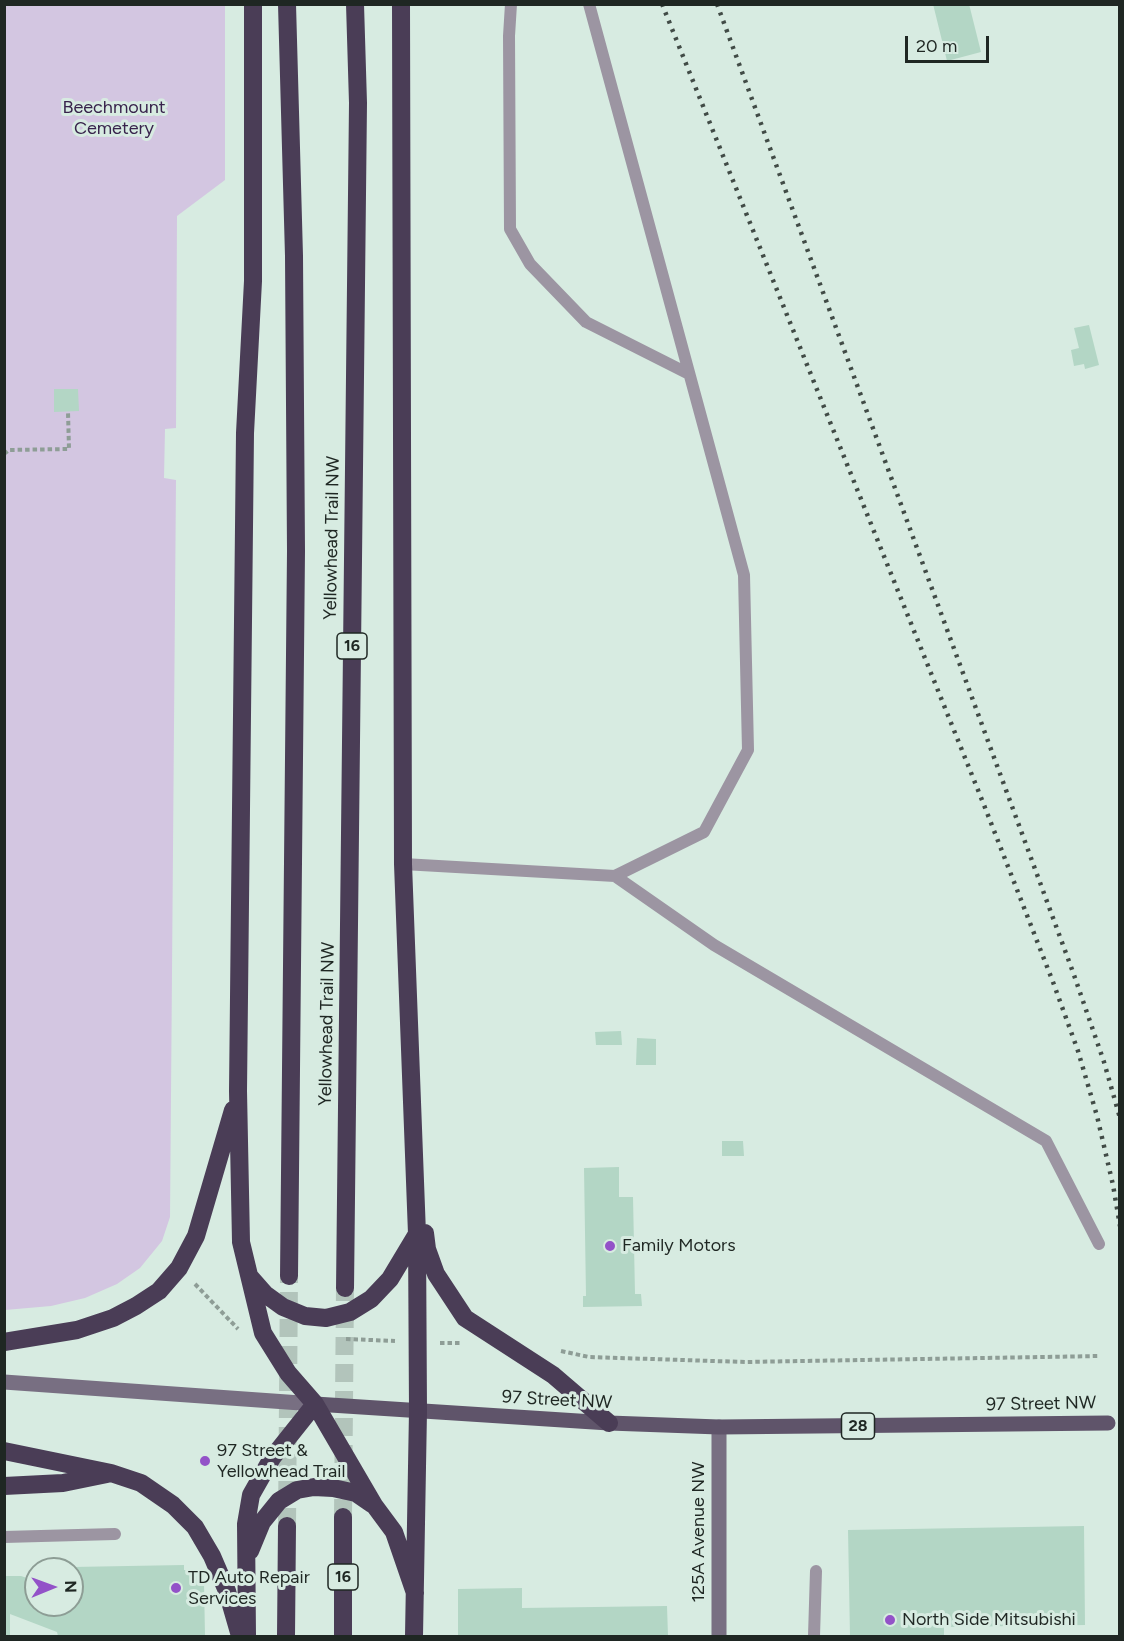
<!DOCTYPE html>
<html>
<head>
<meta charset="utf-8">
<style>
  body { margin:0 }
  #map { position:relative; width:1124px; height:1641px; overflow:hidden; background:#d7ebe1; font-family:Figtree,sans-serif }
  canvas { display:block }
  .frame { position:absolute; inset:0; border:6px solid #1f2723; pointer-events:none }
  .north { position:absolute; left:24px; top:1557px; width:60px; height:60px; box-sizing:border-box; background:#d7ebe1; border:2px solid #8d9d95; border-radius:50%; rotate:89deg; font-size:16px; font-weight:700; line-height:24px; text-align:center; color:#1f2723 }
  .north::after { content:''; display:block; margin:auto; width:21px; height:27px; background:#9352c8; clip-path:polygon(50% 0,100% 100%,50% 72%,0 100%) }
  .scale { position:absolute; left:905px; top:36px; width:84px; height:27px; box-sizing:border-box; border:3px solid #1f2723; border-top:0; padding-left:8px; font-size:18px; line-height:21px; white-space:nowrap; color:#1f2723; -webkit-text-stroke:4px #d7ebe1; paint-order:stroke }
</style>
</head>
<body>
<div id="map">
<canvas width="1124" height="1641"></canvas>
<div class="frame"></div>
<div class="north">N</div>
<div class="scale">20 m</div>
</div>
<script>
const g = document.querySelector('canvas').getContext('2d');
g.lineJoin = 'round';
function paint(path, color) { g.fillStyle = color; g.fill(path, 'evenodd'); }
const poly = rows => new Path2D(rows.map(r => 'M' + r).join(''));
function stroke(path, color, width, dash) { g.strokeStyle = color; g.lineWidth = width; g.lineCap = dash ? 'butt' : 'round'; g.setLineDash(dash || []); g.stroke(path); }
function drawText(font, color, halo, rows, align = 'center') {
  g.font = font + ' Figtree,sans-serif'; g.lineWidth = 6; g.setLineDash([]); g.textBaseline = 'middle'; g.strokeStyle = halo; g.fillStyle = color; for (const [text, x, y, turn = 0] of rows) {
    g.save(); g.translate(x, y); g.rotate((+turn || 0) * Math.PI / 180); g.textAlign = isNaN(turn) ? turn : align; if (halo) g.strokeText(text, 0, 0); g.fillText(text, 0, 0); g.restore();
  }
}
paint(poly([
  [4,5,225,5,225,180,177,216,176,428,165,429,164,478,176,480,170,1217,162,1241,140,1268,117,1284,85,1298,51,1306,5,1310]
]), '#d3c6e1');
paint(poly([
  [933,4,969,4,981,52,947,61],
  [1089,325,1099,365,1085,369,1084,364,1074,366,1071,350,1079,348,1074,328],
  [54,389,78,389,79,411,54,412],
  [621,1031,622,1045,596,1045,595,1032],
  [637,1038,656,1039,656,1065,636,1065],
  [722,1141,743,1141,744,1156,722,1156],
  [619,1167,619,1197,633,1197,635,1294,641,1294,642,1306,583,1307,583,1296,586,1296,584,1168],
  [1084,1526,1085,1625,944,1627,944,1636,850,1636,848,1530],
  [184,1565,184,1570,190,1570,204,1583,205,1636,58,1636,57,1632,10,1614,10,1636,4,1636,4,1576,21,1576,36,1581,36,1605,72,1605,72,1567],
  [522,1588,522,1608,667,1606,668,1636,458,1636,458,1589]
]), '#b3d6c5');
stroke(poly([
  [343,1517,345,1288],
  [287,1526,289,1276]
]), '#b2c4bb', 18, [18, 9]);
stroke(poly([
  [4,454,9,450,69,449,68,412],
  [195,1284,238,1329],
  [346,1339,395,1341],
  [440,1343,460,1343],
  [561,1351,589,1357,745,1362,1100,1356]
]), '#8e9d96', 4, [4.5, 3]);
stroke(poly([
  [511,4,509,36,510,229,530,264,586,322,689,374],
  [403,864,615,876,704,832,748,750,744,575,589,4],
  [615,876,714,945,1046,1141,1099,1244],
  [4,1537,115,1534],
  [814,1636,816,1571]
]), '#9c95a2', 12);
stroke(poly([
  [4,1382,315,1404],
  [719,1427,719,1636]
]), '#786f82', 15);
stroke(poly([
  [315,1404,609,1423,719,1427,1108,1423]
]), '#5f546a', 15);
stroke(poly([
  [253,4,253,281,245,433,238,1091,241,1242,263,1333,288,1373,315,1404,374,1505,394,1532,415,1593],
  [287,4,294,256,296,551,289,1276],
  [401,4,403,864,417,1234,418,1411,414,1636],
  [425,1233,427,1249,436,1274,465,1318,553,1375,609,1423],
  [250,1277,265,1294,283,1307,305,1316,326,1318,350,1312,371,1299,390,1279,417,1234],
  [345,1288,358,103,355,4],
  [4,1342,77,1330,113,1318,136,1306,159,1291,179,1268,196,1236,233,1110],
  [4,1451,111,1473,141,1483,173,1505,195,1527,212,1556,227,1591,240,1636],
  [4,1486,63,1483,107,1474],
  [250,1551,262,1522,279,1501,297,1490,314,1487,333,1488,356,1493,372,1504],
  [247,1636,246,1524,251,1495,272,1458,315,1404],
  [286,1636,287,1526],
  [343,1636,343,1517]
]), '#4a3d56', 18);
stroke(poly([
  [662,4,984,805,1053,982,1078,1051,1097,1116,1113,1185,1120,1226],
  [717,4,1074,975,1104,1062,1120,1118]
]), '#414b46', 4.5, [3, 6]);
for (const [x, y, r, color] of [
  [610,1246,6,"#9352c8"],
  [205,1461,6,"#9352c8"],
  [176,1588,6,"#9352c8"],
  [890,1620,6,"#9352c8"]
]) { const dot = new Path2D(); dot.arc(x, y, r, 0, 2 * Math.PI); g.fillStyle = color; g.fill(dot); stroke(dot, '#d7ebe1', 2); }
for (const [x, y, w] of [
  [352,646,30],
  [858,1426,33],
  [343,1577,30]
]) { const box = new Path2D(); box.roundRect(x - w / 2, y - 13, w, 26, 4.5); g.fillStyle = '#d7ebe1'; g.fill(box); stroke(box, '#1f2723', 1.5); }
drawText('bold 16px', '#1f2723', null, [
  ["16",352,646],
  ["28",858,1426],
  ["16",343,1577]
]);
drawText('18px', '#38234c', '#d7ebe1', [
  ["Beechmount",114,108],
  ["Cemetery",114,129]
]);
drawText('18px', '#1f2723', '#d7ebe1', [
  ["Yellowhead Trail NW",332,538,-89],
  ["Yellowhead Trail NW",327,1024,-89],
  ["97 Street NW",557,1400,3],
  ["97 Street NW",1041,1404,-1],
  ["125A Avenue NW",699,1532,-90]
]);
drawText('18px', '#1f2723', '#d7ebe1', [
  ["Family Motors",622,1246],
  ["97 Street &",217,1451],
  ["Yellowhead Trail",217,1472],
  ["TD Auto Repair",188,1578],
  ["Services",188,1599],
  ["North Side Mitsubishi",902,1620]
], 'left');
</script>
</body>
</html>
